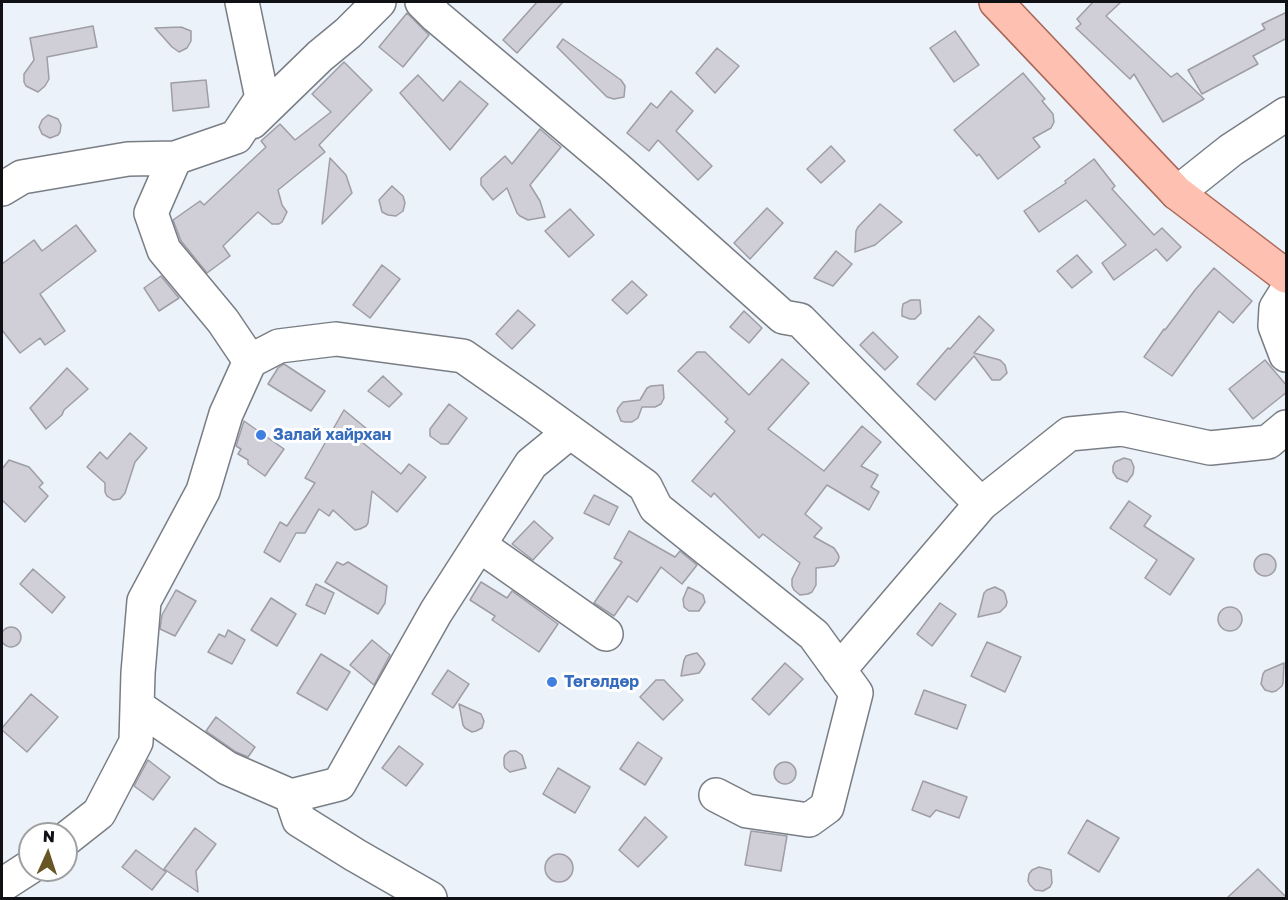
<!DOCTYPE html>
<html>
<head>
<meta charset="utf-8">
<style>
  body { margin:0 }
  #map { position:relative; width:1288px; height:900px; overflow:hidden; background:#ecf2f9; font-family:"Golos Text",sans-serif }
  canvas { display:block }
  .frame { position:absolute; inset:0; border:3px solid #0f1114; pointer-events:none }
  .north { position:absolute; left:18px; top:822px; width:60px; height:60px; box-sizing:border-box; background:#fff; border:2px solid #9fa0a1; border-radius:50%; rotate:3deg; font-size:16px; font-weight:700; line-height:24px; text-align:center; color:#0f1114 }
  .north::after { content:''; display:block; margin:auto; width:21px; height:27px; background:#685724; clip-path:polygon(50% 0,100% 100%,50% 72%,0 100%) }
</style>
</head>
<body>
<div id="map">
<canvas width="1288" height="900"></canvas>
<div class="frame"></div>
<div class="north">N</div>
</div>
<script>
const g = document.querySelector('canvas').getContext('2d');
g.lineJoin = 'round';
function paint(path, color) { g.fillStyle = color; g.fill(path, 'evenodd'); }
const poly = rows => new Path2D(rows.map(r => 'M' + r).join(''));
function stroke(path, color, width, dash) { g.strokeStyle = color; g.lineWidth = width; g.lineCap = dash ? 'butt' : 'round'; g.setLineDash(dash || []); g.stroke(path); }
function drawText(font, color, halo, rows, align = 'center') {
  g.font = font + ' "Golos Text",sans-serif'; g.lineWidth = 6; g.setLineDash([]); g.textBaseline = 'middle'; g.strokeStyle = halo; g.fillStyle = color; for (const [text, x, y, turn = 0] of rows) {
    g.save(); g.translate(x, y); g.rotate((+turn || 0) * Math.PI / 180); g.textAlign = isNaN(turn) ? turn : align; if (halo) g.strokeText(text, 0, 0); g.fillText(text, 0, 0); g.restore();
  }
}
const building = poly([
  [537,2,563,2,517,53,503,40,537,2],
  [1093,2,1121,2,1106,16,1171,77,1177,73,1204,99,1163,122,1134,74,1130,79,1076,28,1081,24,1077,19,1093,2],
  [1287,12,1287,38,1253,56,1258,64,1202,94,1188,70,1265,29,1262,24,1287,12],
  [407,13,429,35,403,67,379,47,407,13],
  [93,26,97,47,47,57,49,79,45,86,38,92,26,86,24,82,24,74,34,60,30,38,93,26],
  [181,27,191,31,191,41,187,48,179,52,172,47,155,28,181,27],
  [955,31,979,65,954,82,930,48,955,31],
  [563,39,621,80,625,86,624,97,614,99,607,97,557,47,563,39],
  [717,48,739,66,715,93,696,73,717,48],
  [344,62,372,90,319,145,325,152,278,190,282,205,287,212,282,222,279,224,272,224,258,212,223,246,230,256,207,273,181,241,173,220,200,201,204,205,266,147,261,141,280,124,295,140,331,112,312,94,344,62],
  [1023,73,1045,99,1042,101,1053,114,1054,122,1051,128,1033,138,1040,147,998,179,979,154,977,156,954,130,1023,73],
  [418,75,443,101,460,81,488,104,450,150,400,93,418,75],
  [206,80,209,107,173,111,171,83,206,80],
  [671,91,693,111,676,131,712,166,698,180,658,140,649,151,627,133,651,103,657,108,671,91],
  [48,115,58,119,61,125,60,132,58,135,50,138,42,134,39,127,42,120,48,115],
  [540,129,561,147,530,185,540,201,545,217,528,220,520,216,517,213,507,188,493,200,481,185,481,178,505,156,512,164,540,129],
  [831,146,845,161,821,183,807,169,831,146],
  [330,158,346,175,352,193,322,224,330,158],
  [1094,159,1115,186,1112,189,1154,235,1162,228,1181,247,1167,261,1156,249,1114,280,1102,263,1126,245,1086,200,1039,232,1024,211,1066,183,1065,181,1094,159],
  [392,186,403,196,405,203,403,211,396,216,388,215,382,212,379,200,392,186],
  [880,204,902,222,875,245,855,252,856,231,858,227,880,204],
  [767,208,783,223,750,259,734,243,767,208],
  [570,209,594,235,569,257,545,231,570,209],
  [76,225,96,251,40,294,65,331,45,345,40,338,20,353,2,330,2,264,34,240,42,251,76,225],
  [836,251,852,264,833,286,814,278,836,251],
  [1077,255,1092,272,1072,288,1057,271,1077,255],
  [382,265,400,279,370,318,353,305,382,265],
  [1214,268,1252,301,1233,323,1219,311,1172,376,1144,357,1164,329,1165,330,1195,290,1214,268],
  [161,276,179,298,159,311,144,288,161,276],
  [632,281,647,295,627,314,612,300,632,281],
  [911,300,920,300,921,313,915,319,910,319,902,316,902,310,903,304,911,300],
  [518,310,535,325,512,349,496,334,518,310],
  [744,311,762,328,749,343,730,327,744,311],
  [979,316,994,330,974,353,1000,360,1005,365,1007,373,1000,380,992,380,974,356,935,400,917,384,948,348,950,349,979,316],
  [873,332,898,357,885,370,860,345,873,332],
  [697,352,705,352,749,395,782,359,809,383,768,429,824,471,862,426,881,442,861,466,878,475,871,487,879,492,869,510,827,485,805,514,822,528,814,537,834,548,838,554,839,557,838,561,834,566,816,568,816,585,812,592,808,594,800,595,794,590,792,586,792,579,800,563,763,534,759,538,714,493,711,497,692,481,735,431,725,422,728,419,678,371,697,352],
  [1265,360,1287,386,1287,392,1253,419,1229,389,1265,360],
  [284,364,325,391,311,411,268,384,278,368,284,364],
  [67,368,88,389,64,410,62,415,46,429,30,408,67,368],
  [383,376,402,394,389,407,368,391,383,376],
  [663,385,664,398,661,404,655,407,642,407,638,418,632,422,625,422,621,421,617,411,618,408,623,402,640,400,647,388,651,386,663,385],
  [449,404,467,418,448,444,441,444,430,436,430,429,449,404],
  [344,410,367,429,357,438,401,474,409,464,426,477,397,512,372,491,368,523,366,526,360,529,355,530,333,510,329,516,319,509,305,533,296,533,280,562,264,552,280,522,287,526,315,483,305,478,344,410],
  [244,421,284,449,265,476,248,464,248,460,238,454,241,449,236,446,244,421],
  [130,433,147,448,135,462,125,493,120,499,113,500,107,496,105,492,105,483,87,467,100,452,107,459,130,433],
  [1124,458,1131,460,1134,467,1133,474,1127,482,1117,478,1113,472,1113,466,1115,462,1124,458],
  [9,460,29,467,43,483,39,487,48,496,25,522,2,500,2,469,9,460],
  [594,495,618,507,609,525,584,513,594,495],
  [1129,501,1151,516,1144,526,1194,559,1170,595,1145,578,1157,560,1110,528,1129,501],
  [534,521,553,538,533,560,512,544,534,521],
  [629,531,675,557,680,551,697,565,682,584,661,567,637,602,628,596,614,616,594,603,622,562,614,558,629,531],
  '1254 565a11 11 0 1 1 22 0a11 11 0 1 1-22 0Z',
  [337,562,343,565,348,562,387,586,385,603,378,614,325,582,337,562],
  [33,569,65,597,52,613,20,584,33,569],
  [481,582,507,598,512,591,558,624,539,652,492,620,495,616,470,600,481,582],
  [316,584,334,593,325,614,306,605,316,584],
  [688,587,700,593,703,595,705,602,699,611,689,611,684,607,683,599,688,587],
  [995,587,1003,591,1005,594,1007,602,1006,606,1000,612,978,617,984,593,987,590,995,587],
  [176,590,196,601,175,636,160,629,162,615,176,590],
  [271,598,296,614,277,646,251,630,271,598],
  [940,603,956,614,932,646,917,634,940,603],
  '1218 619a12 12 0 1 1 24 0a12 12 0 1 1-24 0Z',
  '1 637a10 10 0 1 1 20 0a10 10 0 1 1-20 0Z',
  [228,630,245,640,232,664,208,652,219,634,225,637,228,630],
  [372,640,390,655,374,685,350,665,372,640],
  [987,642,1021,657,1005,692,971,676,987,642],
  [697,653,703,660,705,664,702,669,699,673,681,676,684,660,686,656,692,654,697,653],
  [321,654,350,672,327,710,297,693,321,654],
  [785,663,803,679,769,715,752,699,785,663],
  [1284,663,1283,683,1282,686,1276,691,1272,692,1265,690,1261,684,1263,674,1265,671,1284,663],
  [448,670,469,684,453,708,432,694,448,670],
  [656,680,664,680,683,700,663,720,640,697,656,680],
  [924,690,966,705,957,729,915,714,924,690],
  [31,694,58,717,27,752,2,730,2,728,31,694],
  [459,704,481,714,484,721,482,728,476,731,472,732,465,728,463,725,459,704],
  [216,717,255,747,248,757,236,752,206,731,216,717],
  [638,742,662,758,645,785,620,769,638,742],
  [399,746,423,764,406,786,382,768,399,746],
  [510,751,516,751,522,755,526,768,510,772,505,768,504,765,504,758,505,755,510,751],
  [148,760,170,777,153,800,134,786,148,760],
  '774 773a11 11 0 1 1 22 0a11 11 0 1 1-22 0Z',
  [558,768,590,787,575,813,543,794,558,768],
  [923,781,967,797,959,818,936,810,930,817,912,810,923,781],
  [645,817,667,837,638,867,619,850,645,817],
  [1087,820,1119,838,1099,872,1068,853,1087,820],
  [195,828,216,844,196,871,198,892,164,869,195,828],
  [751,831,787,836,781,871,745,865,751,831],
  [136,850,166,872,152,890,122,867,136,850],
  '545 868a14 14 0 1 1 28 0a14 14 0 1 1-28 0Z',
  [1039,867,1051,870,1052,883,1050,887,1043,891,1035,890,1030,885,1028,881,1029,874,1032,870,1039,867],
  [1258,869,1287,898,1227,898,1258,869]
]);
paint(building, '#d0ced7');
stroke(building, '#9f9da5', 1.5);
const minor = poly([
  [422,2,436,16,616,168,783,317,800,320,981,504],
  [252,122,320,56,348,33,379,2],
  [2,189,22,177,128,159,175,158,236,137,262,98,242,2],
  [1177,193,1231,150,1286,114],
  [1286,292,1276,308,1275,326,1286,355],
  [250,361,279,346,336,339,463,356,533,405,645,486,656,508,814,635,856,693,827,807,809,820,747,811,716,795],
  [479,545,606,634],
  [839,670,981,504,1069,434,1122,429,1210,448,1268,442,1286,427],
  [137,706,227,768,291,796,339,784,436,612,531,464,570,432],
  [291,796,299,820,355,855,430,898],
  [66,839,99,813,136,742,138,673,144,601,203,491,226,414,250,361,223,321,164,250,151,213,175,158],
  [2,885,30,867]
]);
const major = poly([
  [996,2,1177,193,1286,276]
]);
stroke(minor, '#797e85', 36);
stroke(major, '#aa6758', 36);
stroke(minor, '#fff', 33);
stroke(major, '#fec0b1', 33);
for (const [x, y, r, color] of [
  [261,435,6,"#3f7fe0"],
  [552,682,6,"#3f7fe0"]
]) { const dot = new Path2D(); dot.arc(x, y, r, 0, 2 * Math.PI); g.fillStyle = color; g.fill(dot); stroke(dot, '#fff', 2); }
drawText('bold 16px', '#366cbe', '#fff', [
  ["Залай хайрхан",273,435],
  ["Төгөлдөр",564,682]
], 'left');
</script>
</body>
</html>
